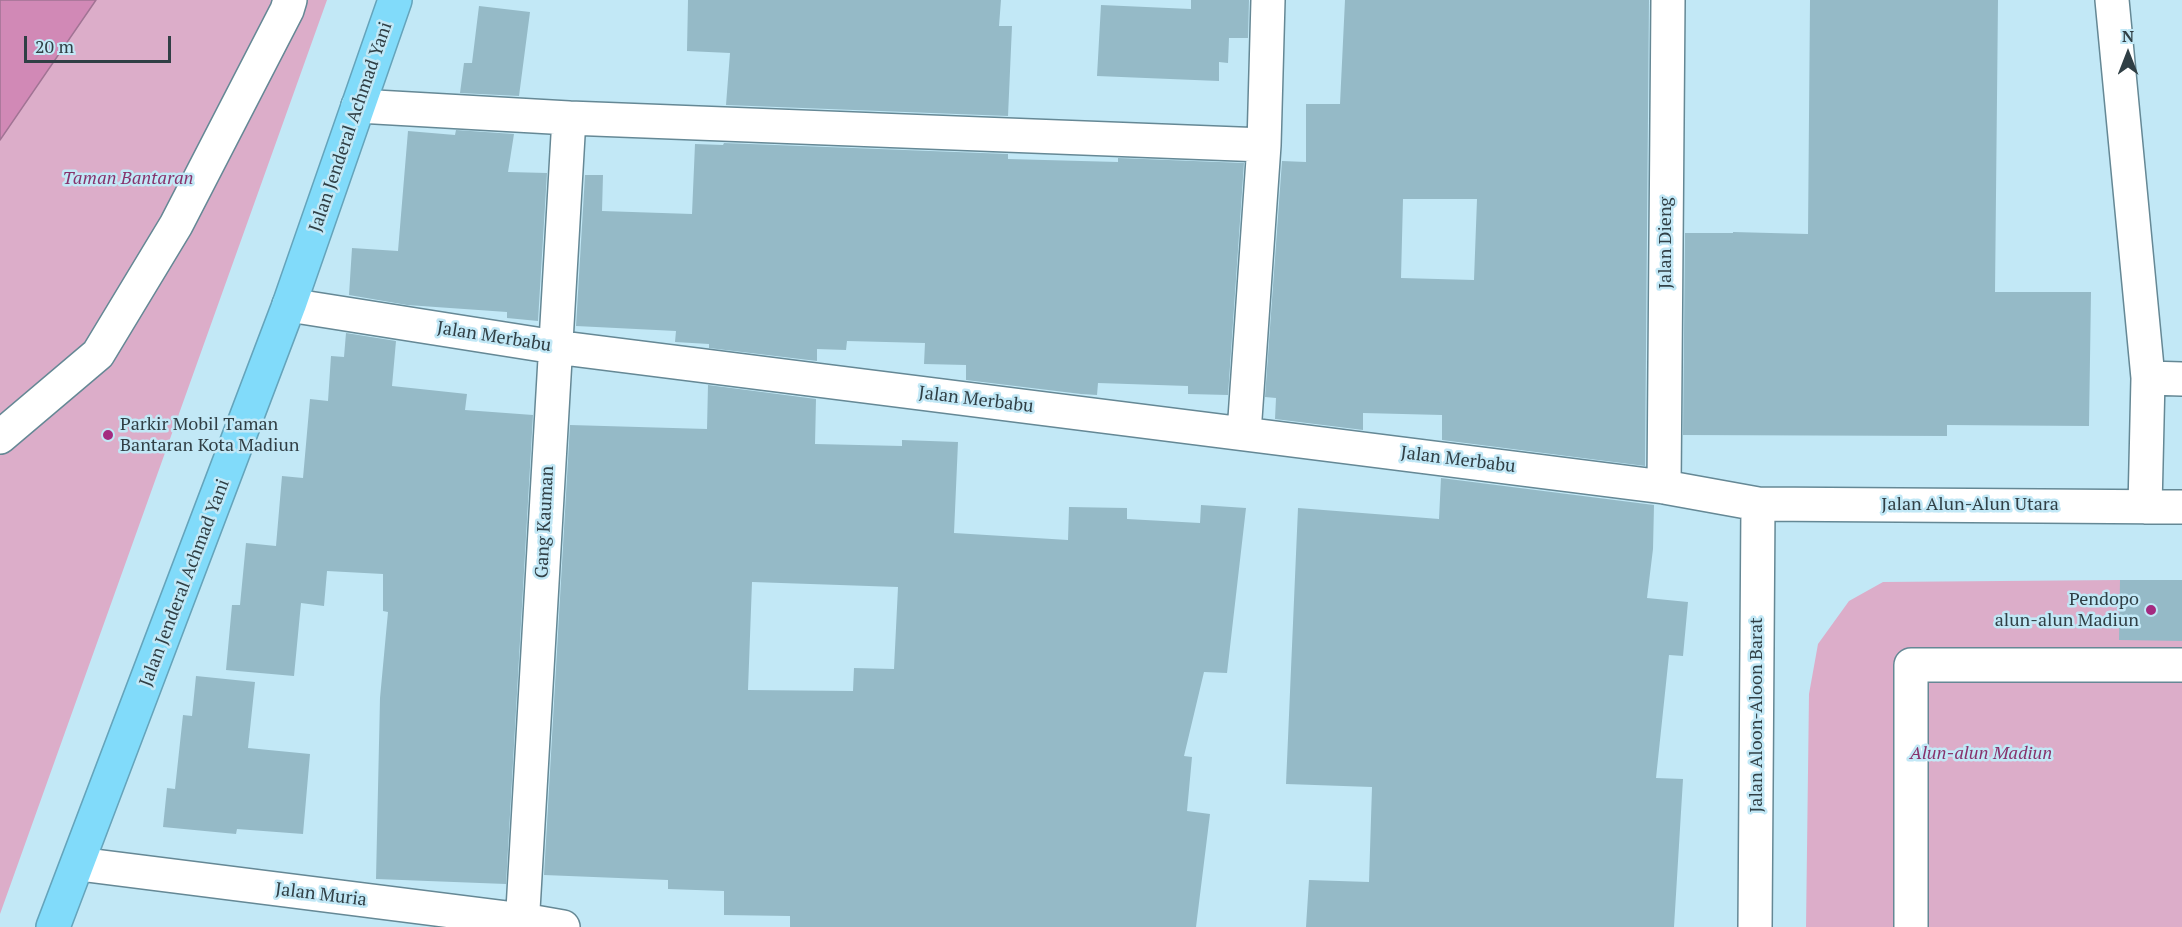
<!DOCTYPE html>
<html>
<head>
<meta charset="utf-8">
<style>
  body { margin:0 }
  #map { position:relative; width:2182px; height:927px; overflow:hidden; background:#c2e8f6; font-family:"PT Serif",serif }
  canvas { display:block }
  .north { position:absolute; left:2098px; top:24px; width:60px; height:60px; -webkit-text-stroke:4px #c2e8f6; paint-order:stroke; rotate:0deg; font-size:16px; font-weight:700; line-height:24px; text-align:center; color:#303f45 }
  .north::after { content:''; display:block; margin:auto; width:21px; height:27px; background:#303f45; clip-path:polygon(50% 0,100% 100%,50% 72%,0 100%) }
  .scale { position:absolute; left:24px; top:36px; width:147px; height:27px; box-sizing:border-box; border:3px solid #303f45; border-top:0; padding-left:8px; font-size:18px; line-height:21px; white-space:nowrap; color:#303f45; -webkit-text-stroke:4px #c2e8f6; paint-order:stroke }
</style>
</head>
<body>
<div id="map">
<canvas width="2182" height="927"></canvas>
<div class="north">N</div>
<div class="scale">20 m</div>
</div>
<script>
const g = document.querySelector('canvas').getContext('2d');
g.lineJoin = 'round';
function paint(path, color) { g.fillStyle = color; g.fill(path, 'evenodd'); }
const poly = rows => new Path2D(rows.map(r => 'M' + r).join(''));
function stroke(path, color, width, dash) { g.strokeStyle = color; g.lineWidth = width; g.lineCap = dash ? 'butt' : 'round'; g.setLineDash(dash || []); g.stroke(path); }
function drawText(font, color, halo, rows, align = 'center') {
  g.font = font + ' "PT Serif",serif'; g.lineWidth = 5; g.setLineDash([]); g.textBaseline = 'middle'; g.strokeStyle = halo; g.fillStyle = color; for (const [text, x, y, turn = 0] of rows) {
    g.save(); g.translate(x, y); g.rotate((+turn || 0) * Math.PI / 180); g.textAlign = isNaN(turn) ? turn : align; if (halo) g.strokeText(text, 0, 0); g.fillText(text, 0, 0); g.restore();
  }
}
paint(poly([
  [96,0,327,0,0,914,0,140],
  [2120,580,2182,581,2182,927,1806,927,1809,694,1818,644,1849,601,1883,582]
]), '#dcadc9');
const water = poly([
  [0,0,96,0,0,140,0,0]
]);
paint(water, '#d189b6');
stroke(water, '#a17394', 1.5);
paint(poly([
  [688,0,1001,0,999,26,1012,26,1008,116,726,105,730,53,687,51],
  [1191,0,1249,0,1248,38,1229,38,1228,63,1219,62,1219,81,1097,76,1101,5,1191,9],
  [1345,0,1649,0,1645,466,1442,440,1442,415,1363,413,1363,430,1275,419,1276,398,1265,397,1282,161,1306,162,1306,104,1340,104],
  [1403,199,1477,199,1474,280,1401,278],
  [1810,0,1998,0,1995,292,2091,292,2089,426,1947,425,1947,436,1683,435,1685,233,1733,233,1733,232,1808,234],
  [479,6,530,12,519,96,460,93,464,63,472,63],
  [456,130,514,134,508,172,547,173,538,321,507,318,507,312,407,305,349,295,352,248,398,251,408,131,455,135],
  [724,143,1008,154,1008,159,1118,162,1118,158,1244,163,1228,395,1188,394,1188,386,1098,383,1097,395,1081,394,966,380,966,365,924,364,925,343,847,341,846,350,817,349,817,361,709,348,709,344,675,342,676,331,576,326,585,175,603,175,602,211,692,214,695,144,723,145],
  [346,333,396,341,392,386,467,394,465,410,533,415,506,884,376,879,380,698,388,612,383,611,383,574,327,571,324,606,301,603,294,676,226,670,232,605,240,605,246,543,276,546,282,476,303,478,310,399,328,401,331,356,344,357],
  [708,385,816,399,815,444,902,446,902,440,958,442,954,533,1068,540,1069,507,1127,508,1127,519,1200,523,1201,505,1246,508,1227,673,1204,672,1184,756,1192,757,1187,811,1210,814,1196,927,790,927,790,916,724,915,724,891,668,889,668,880,544,875,570,425,707,429],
  [752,582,898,587,894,669,854,668,853,691,748,690],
  [1441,478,1654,505,1653,549,1647,598,1688,602,1683,656,1669,655,1656,778,1683,779,1674,927,1306,927,1309,880,1369,882,1372,787,1286,784,1298,508,1439,519],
  [2120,580,2182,580,2182,641,2119,640],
  [196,676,255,682,248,748,310,754,303,834,237,829,236,834,163,827,167,788,175,789,183,715,192,716]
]), '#95bac7');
const minor = poly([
  [2112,0,2148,378,2145,507],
  [358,106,569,118,1264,145,1244,433],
  [1264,145,1268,0],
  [289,305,555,347,1664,487,1758,504,2182,507],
  [2148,378,2182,379],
  [0,437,98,354,176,225,287,10,290,0],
  [1664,487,1668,0],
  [79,864,523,920,563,927],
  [522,927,569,118],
  [1755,927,1758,504],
  [1911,927,1911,665,2182,665]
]);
const highway = poly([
  [53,927,289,305,395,0]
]);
stroke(minor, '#658895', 36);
stroke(highway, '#65a4bb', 36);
stroke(minor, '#fff', 33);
stroke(highway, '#81dbfa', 33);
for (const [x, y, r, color] of [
  [108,435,6,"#a42a80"],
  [2151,610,6,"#a42a80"]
]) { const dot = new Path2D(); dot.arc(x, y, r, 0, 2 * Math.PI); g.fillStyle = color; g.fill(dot); stroke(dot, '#c2e8f6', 2); }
drawText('18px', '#303f45', '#c2e8f6', [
  ["Jalan Jenderal Achmad Yani",351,127,-71],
  ["Jalan Dieng",1666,243,-90],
  ["Jalan Merbabu",494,337,9],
  ["Jalan Merbabu",976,400,7],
  ["Jalan Merbabu",1458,460,7],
  ["Jalan Alun-Alun Utara",1970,505],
  ["Gang Kauman",545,522,-87],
  ["Jalan Jenderal Achmad Yani",185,583,-69],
  ["Jalan Aloon-Aloon Barat",1757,715,-90],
  ["Jalan Muria",321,895,7]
]);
drawText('italic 18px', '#87326c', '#c2e8f6', [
  ["Taman Bantaran",128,179],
  ["Alun-alun Madiun",1981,754]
]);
drawText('18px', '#303f45', '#c2e8f6', [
  ["Parkir Mobil Taman",120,425],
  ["Bantaran Kota Madiun",120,446],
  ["Pendopo",2139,600,"right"],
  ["alun-alun Madiun",2139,621,"right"]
], 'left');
</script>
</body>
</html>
